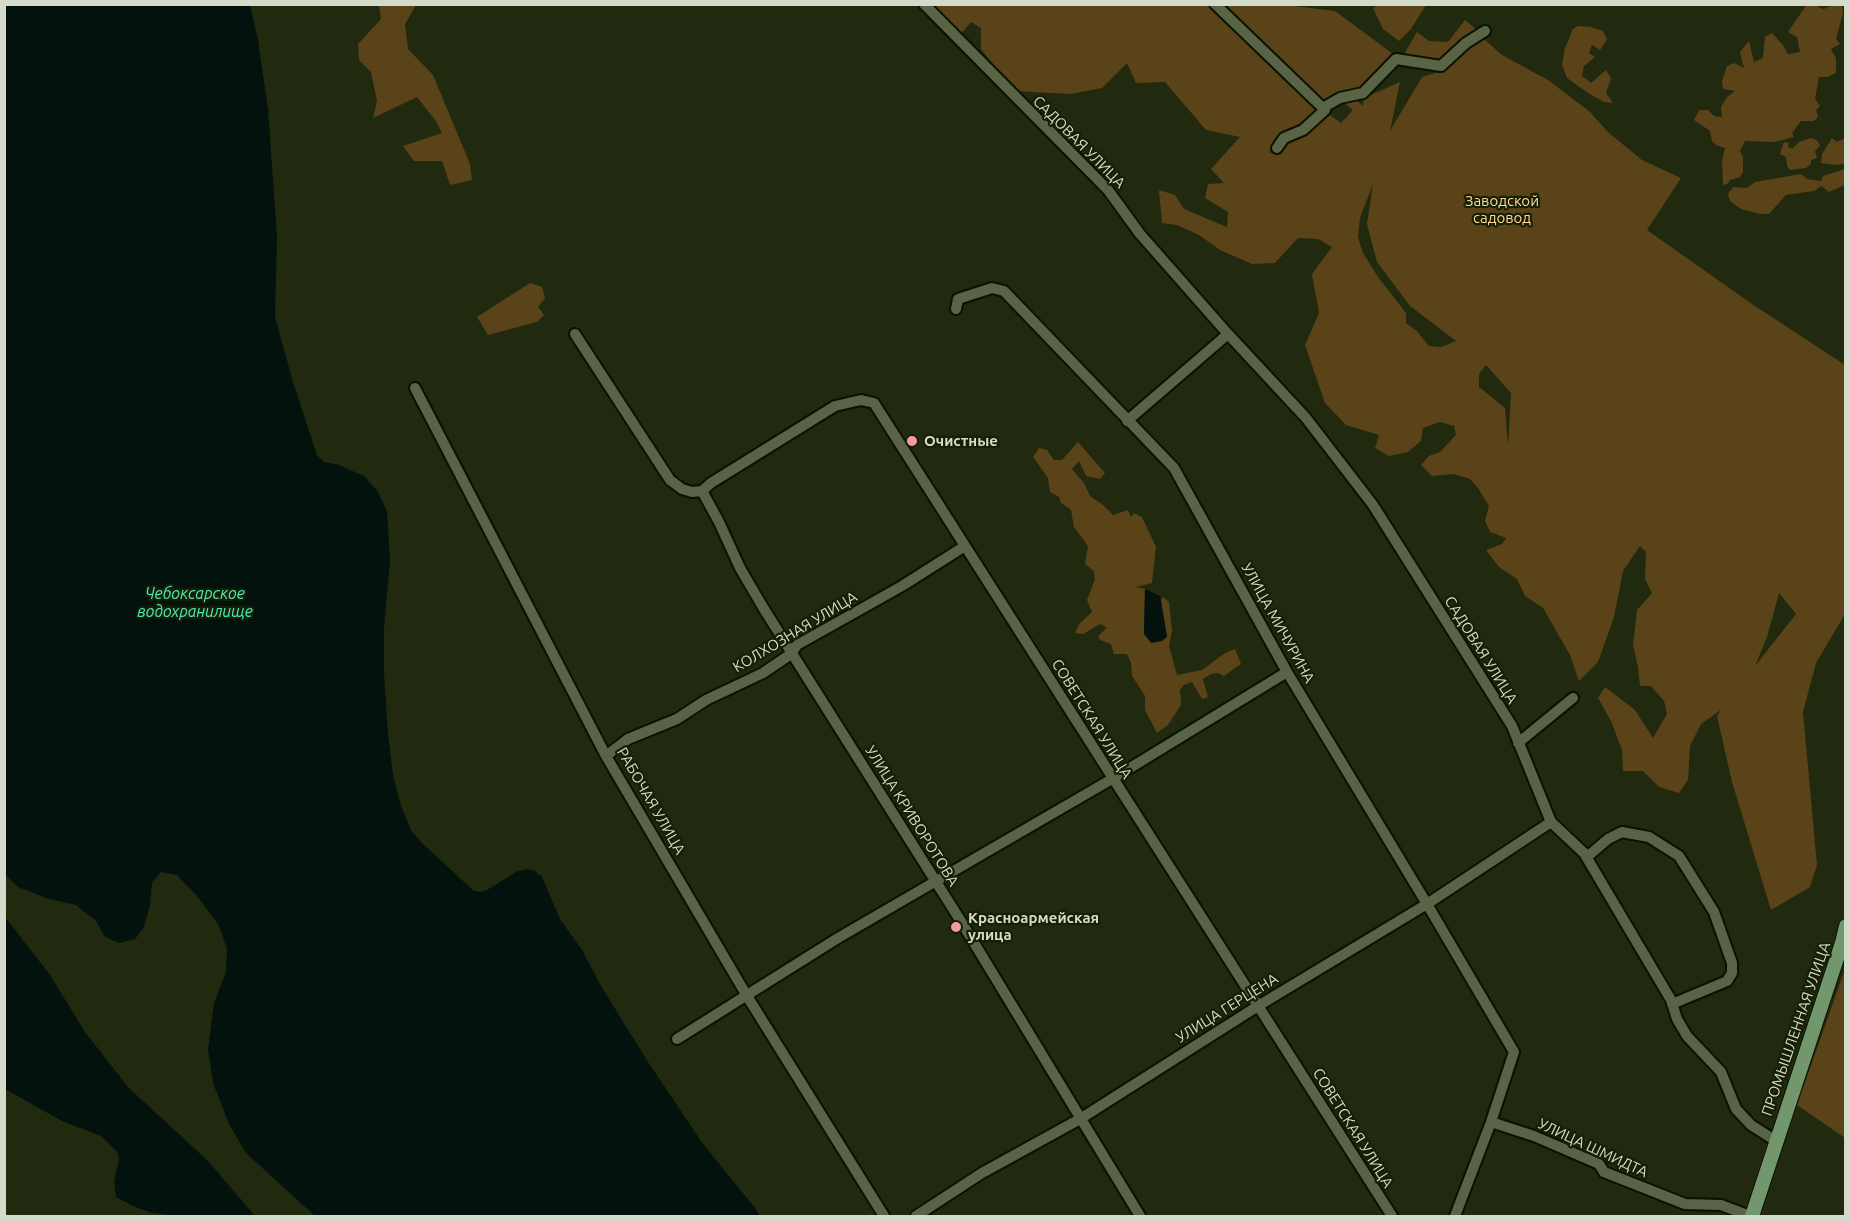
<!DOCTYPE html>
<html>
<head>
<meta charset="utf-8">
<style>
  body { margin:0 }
  #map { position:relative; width:1850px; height:1221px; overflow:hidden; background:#21290e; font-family:Ubuntu,sans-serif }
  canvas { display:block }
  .frame { position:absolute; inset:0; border:6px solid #d5dbcb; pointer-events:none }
</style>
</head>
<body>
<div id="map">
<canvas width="1850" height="1221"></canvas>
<div class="frame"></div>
</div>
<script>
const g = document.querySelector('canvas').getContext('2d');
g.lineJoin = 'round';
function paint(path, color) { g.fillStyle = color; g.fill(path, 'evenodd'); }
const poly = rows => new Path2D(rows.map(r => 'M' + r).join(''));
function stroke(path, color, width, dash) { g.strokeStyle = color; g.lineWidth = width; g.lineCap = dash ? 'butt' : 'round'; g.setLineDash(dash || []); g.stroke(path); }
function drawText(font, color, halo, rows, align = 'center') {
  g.font = font + ' Ubuntu,sans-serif'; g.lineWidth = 4.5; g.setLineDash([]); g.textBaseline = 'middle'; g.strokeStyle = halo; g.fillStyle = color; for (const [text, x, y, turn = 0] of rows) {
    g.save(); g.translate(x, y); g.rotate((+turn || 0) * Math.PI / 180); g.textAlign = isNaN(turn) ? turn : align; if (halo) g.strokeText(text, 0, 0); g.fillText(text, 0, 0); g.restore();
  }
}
paint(poly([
  [1278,4,1335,11,1393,54,1384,69,1365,88,1320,102,1218,5],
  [1381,4,1426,4,1426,5,1411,29,1399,41,1383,29,1373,8],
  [1807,4,1819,5,1818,7,1824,9,1833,5,1842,5,1843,13,1836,39,1840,44,1831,49,1836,58,1836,73,1827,77,1819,77,1815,99,1820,106,1816,110,1818,117,1814,121,1801,121,1792,133,1794,137,1775,142,1745,141,1740,151,1743,157,1743,172,1740,177,1730,180,1727,184,1723,185,1722,160,1725,148,1716,145,1712,141,1710,131,1694,120,1699,110,1708,110,1714,116,1722,117,1721,107,1727,97,1735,91,1723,89,1722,81,1727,66,1734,63,1744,68,1740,52,1749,41,1754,62,1763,58,1765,37,1772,33,1783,45,1788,54,1800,52,1797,37,1788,32],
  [379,5,416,5,405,24,408,49,433,75,470,164,472,180,450,185,442,161,414,161,403,146,442,133,436,121,417,97,373,118,377,101,371,72,359,60,358,44,381,19],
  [933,5,1211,5,1320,111,1269,152,1277,154,1281,149,1327,113,1341,123,1353,110,1341,100,1354,98,1363,106,1364,98,1400,82,1390,131,1422,77,1439,72,1483,38,1502,55,1548,80,1589,111,1609,133,1642,160,1681,178,1647,230,1752,304,1845,365,1845,614,1816,663,1803,712,1817,865,1810,887,1771,910,1732,782,1717,716,1721,710,1701,724,1690,746,1688,780,1679,793,1659,787,1643,771,1623,771,1622,750,1611,721,1598,698,1605,687,1635,710,1653,738,1667,714,1664,701,1651,686,1640,686,1638,667,1633,645,1637,610,1652,593,1645,579,1646,552,1640,546,1623,571,1614,617,1598,662,1579,681,1570,655,1543,608,1525,596,1517,579,1499,567,1486,550,1502,544,1506,538,1490,532,1485,521,1489,506,1478,488,1470,479,1454,474,1432,476,1421,465,1429,456,1440,452,1456,435,1454,426,1440,422,1423,428,1421,441,1408,452,1389,456,1375,448,1379,435,1346,425,1325,403,1305,345,1319,313,1312,274,1332,247,1318,239,1298,238,1275,263,1252,264,1220,250,1199,235,1177,225,1162,223,1159,190,1175,195,1184,209,1227,227,1228,212,1205,198,1208,184,1224,183,1211,169,1240,137,1206,130,1165,82,1136,83,1127,63,1102,88,1071,94,1013,91,981,49,981,28,971,22,959,36],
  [1373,184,1367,224,1377,262,1410,306,1456,341,1441,347,1429,346,1417,331,1406,323,1406,313,1378,277,1363,253,1358,237,1360,218],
  [1486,365,1511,393,1508,446,1505,408,1479,387,1479,374],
  [1779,593,1796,614,1755,666,1767,637],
  [1465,20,1479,32,1441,62,1403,56,1417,32,1429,41,1448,42],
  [1578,26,1591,27,1603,31,1607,39,1600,50,1592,45,1589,53,1595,57,1584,66,1582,76,1591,83,1606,70,1611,78,1606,93,1613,103,1604,102,1588,93,1567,78,1562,65,1565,48,1573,29],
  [1811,138,1817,140,1820,146,1815,151,1817,158,1811,160,1811,164,1806,168,1790,170,1787,166,1786,157,1780,154,1784,142,1789,143,1788,147,1792,149,1799,142],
  [1832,138,1837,142,1845,138,1845,164,1835,165,1821,163,1822,154],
  [1845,169,1845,185,1829,192,1821,186,1814,191,1786,195,1769,214,1760,214,1741,209,1730,201,1728,194,1733,187,1747,188,1755,182,1801,174,1807,179,1821,181,1823,176],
  [530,283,542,287,545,298,538,307,544,315,537,322,488,335,477,317],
  [1078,442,1105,473,1100,479,1086,476,1079,461,1072,469,1084,483,1090,496,1103,505,1113,515,1128,510,1131,517,1134,513,1142,517,1156,547,1152,583,1136,587,1145,589,1144,634,1167,637,1161,600,1163,597,1169,602,1172,631,1169,646,1177,675,1202,670,1225,653,1235,649,1241,664,1224,676,1218,673,1211,674,1203,679,1208,697,1202,699,1192,682,1184,685,1180,690,1181,705,1168,725,1157,733,1145,710,1145,696,1132,676,1131,663,1127,654,1114,654,1111,644,1100,640,1098,636,1107,628,1100,624,1083,634,1075,633,1079,624,1092,612,1087,600,1095,579,1094,571,1085,564,1088,546,1074,527,1071,510,1061,503,1059,497,1050,492,1048,478,1033,457,1039,448,1047,450,1054,460,1062,460],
  [1845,969,1845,1138,1797,1105]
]), '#5a4318');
paint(poly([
  [4,5,250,5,258,40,268,109,277,236,275,317,293,382,317,455,324,462,339,465,364,476,378,492,387,511,390,560,384,629,384,672,388,734,393,775,401,806,412,832,424,845,474,891,481,892,487,890,516,872,526,869,535,871,542,877,560,919,582,950,601,986,648,1062,703,1144,755,1208,760,1216,315,1216,246,1153,229,1124,213,1083,208,1050,214,1003,226,972,227,948,218,924,197,896,177,875,161,872,152,882,150,905,144,927,135,939,119,943,105,937,96,921,76,905,49,899,18,887,5,874],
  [1145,589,1160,596,1167,637,1162,641,1151,643,1144,634],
  [5,917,50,975,85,1032,128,1087,209,1162,255,1216,178,1216,152,1213,133,1206,116,1197,114,1181,119,1160,118,1153,101,1136,62,1121,5,1089]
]), '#04120d');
const minor = poly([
  [924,4,1108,190,1140,234,1228,334,1306,418,1373,505,1512,726,1551,822,1584,853,1671,1000,1677,1019,1687,1036,1721,1072,1736,1109,1751,1125,1776,1141],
  [1215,4,1325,110],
  [1277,148,1284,138,1303,130,1325,110,1326,106,1340,98,1363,93,1396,59,1441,66,1466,43,1485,31],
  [956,309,958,299,992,288,1004,291,1174,468,1287,672,1427,904,1514,1052,1491,1122,1455,1216],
  [575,334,670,480,682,489,692,492,702,491],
  [415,388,606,756,747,996,884,1216],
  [1127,421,1228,334],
  [702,491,711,483,835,406,861,400,874,403,1392,1216],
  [702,491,719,522,740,568,764,609,962,923,1140,1216],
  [1518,743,1573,698],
  [606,756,628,739,677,719,706,700,763,673,791,654,797,645,902,586,965,546],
  [1587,857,1608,839,1622,832,1649,837,1679,856,1714,912,1732,963,1732,973,1727,981,1672,1004],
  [677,1039,838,938,1112,779,1287,672],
  [1491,1122,1534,1136,1599,1164,1604,1172,1685,1204,1721,1205,1750,1216],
  [916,1216,982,1173,1080,1119,1258,1006,1427,904,1551,822]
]);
const major = poly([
  [1752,1216,1842,943,1846,926]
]);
stroke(minor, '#0a1200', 14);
stroke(major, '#0a1200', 16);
stroke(minor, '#596346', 10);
stroke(major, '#73976d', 14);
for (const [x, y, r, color] of [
  [912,441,6,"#f49aa2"],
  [956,927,6,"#f49aa2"]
]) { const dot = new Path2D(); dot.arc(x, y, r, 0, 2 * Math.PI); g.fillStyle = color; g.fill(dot); stroke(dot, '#171f05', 2); }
drawText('15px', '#d5dbcb', '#171f05', [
  ["САДОВАЯ УЛИЦА",1079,142,45],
  ["УЛИЦА МИЧУРИНА",1278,623,61],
  ["КОЛХОЗНАЯ УЛИЦА",795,632,-31],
  ["САДОВАЯ УЛИЦА",1481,650,58],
  ["СОВЕТСКАЯ УЛИЦА",1092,719,58],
  ["РАБОЧАЯ УЛИЦА",651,801,60],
  ["УЛИЦА КРИВОРОТОВА",912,816,58],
  ["УЛИЦА ГЕРЦЕНА",1227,1008,-32],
  ["ПРОМЫШЛЕННАЯ УЛИЦА",1796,1029,-71],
  ["СОВЕТСКАЯ УЛИЦА",1353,1128,58],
  ["УЛИЦА ШМИДТА",1593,1148,25]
]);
drawText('15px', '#fed899', '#171f05', [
  ["Заводской",1502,201],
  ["садовод",1502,218]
]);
drawText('bold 15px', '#d5dbcb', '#171f05', [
  ["Очистные",924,441],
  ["Красноармейская",968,918],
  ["улица",968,935]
], 'left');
drawText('italic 16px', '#48eab9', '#171f05', [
  ["Чебоксарское",195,594],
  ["водохранилище",195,612]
]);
</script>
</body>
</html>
